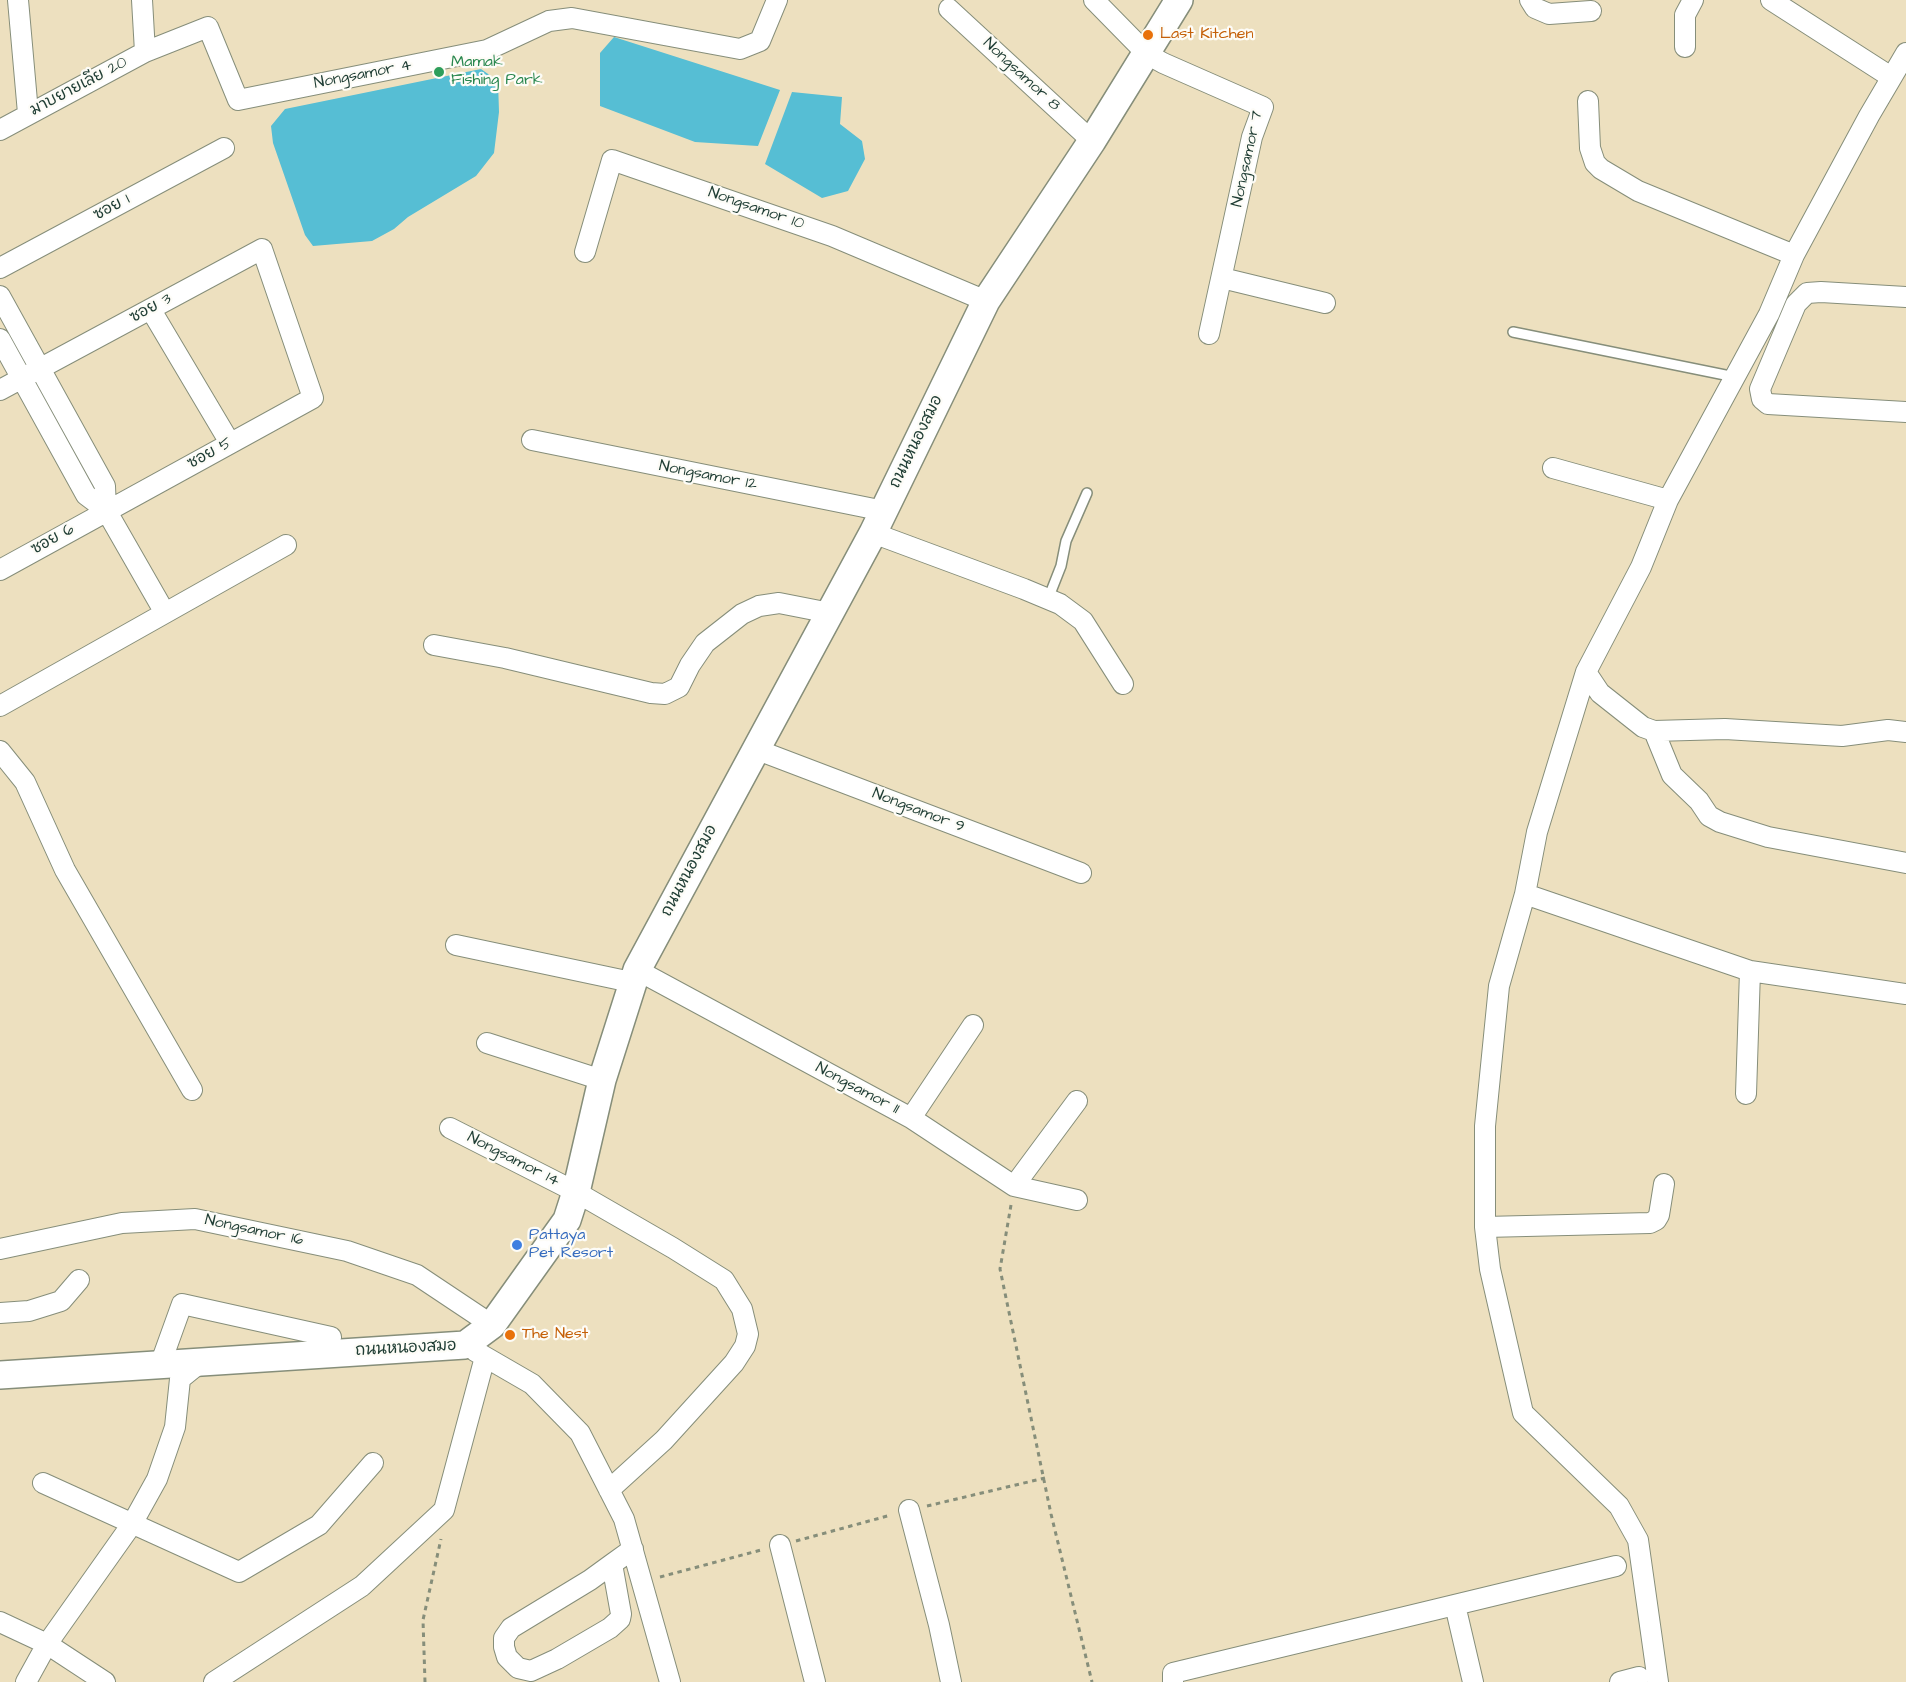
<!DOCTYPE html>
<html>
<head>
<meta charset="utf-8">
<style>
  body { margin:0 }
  canvas { display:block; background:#ede0bf }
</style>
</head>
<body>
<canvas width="1906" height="1682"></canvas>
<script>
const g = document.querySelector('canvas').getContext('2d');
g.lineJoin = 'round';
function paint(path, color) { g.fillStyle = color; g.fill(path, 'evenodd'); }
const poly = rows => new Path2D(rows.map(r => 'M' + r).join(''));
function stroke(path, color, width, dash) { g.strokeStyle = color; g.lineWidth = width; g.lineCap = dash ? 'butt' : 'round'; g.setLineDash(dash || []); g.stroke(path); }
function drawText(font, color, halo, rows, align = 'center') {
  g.font = font + ' "Architects Daughter","Playpen Sans Thai",sans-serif'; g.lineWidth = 4.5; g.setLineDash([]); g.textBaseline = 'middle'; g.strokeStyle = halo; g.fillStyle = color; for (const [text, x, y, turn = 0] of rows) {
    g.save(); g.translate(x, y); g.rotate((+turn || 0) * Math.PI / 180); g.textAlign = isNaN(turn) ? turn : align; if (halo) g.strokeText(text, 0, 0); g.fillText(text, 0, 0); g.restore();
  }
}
paint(poly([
  [614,37,780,90,758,146,695,142,600,106,600,53],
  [481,69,498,81,499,112,494,153,476,176,408,217,394,229,372,241,313,246,305,235,273,143,271,126,285,109],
  [792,92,842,97,840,124,862,141,865,159,848,191,822,198,765,164]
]), '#56bed4');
const lane = poly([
  [1513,332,1735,377],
  [1048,599,1061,566,1066,541,1087,493]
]);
const street = poly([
  [18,0,28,113],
  [142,0,145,52],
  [1094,0,1147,54,1163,63,1263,107,1252,137,1209,334],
  [1530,0,1535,8,1549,14,1591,11],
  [1771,0,1891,77],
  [949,9,1092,141],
  [1685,47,1685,15,1693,0],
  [1588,101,1590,148,1595,163,1601,169,1638,191,1794,255],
  [0,130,145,52,208,27,238,100,487,50,549,21,572,18,740,49,760,41,777,0],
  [585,252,612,160,832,236,986,301],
  [0,268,224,148],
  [1222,278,1325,303],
  [0,296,105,486,106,510],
  [1906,297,1821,292,1807,293,1796,304,1760,389,1762,399,1768,404,1906,412],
  [151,310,230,443],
  [0,339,86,495,106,510,165,613],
  [0,390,262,249,313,398,0,570],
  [532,440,884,511],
  [1553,468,1668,500],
  [873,533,1024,589,1060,604,1083,621,1123,684],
  [434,645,505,658,651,693,665,694,679,687,690,665,705,643,742,614,759,606,779,603,830,613],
  [1586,672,1600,693,1643,727,1654,731,1725,729,1842,736,1888,730,1906,732],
  [0,706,286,545],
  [1654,731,1672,775,1699,801,1709,816,1720,822,1768,837,1906,863],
  [755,749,1081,873],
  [0,751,25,782,65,870,192,1090],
  [1525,894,1750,971,1906,994],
  [456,945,631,982],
  [637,970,911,1118,1014,1186,1077,1200],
  [487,1043,602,1080],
  [1746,1094,1750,971],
  [911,1118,973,1025],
  [450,1128,576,1192,673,1248,724,1280,742,1309,748,1334,745,1346,734,1363,664,1440,609,1490],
  [1014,1186,1077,1101],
  [1485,1227,1650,1223,1656,1220,1659,1215,1664,1184],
  [0,1249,122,1223,195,1219,347,1251,417,1275,492,1325],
  [0,1313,29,1311,61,1301,79,1280],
  [475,1351,532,1384,580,1433,624,1519,670,1682],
  [160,1365,182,1304,331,1337],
  [43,1483,239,1572,319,1525,373,1463],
  [909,1510,939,1625,951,1682],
  [780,1545,815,1682],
  [612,1564,621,1614,620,1619,610,1628,557,1659,531,1671,518,1668,507,1657,504,1647,504,1638,511,1628,590,1580,612,1564,633,1549],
  [1455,1605,1473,1682],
  [0,1622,47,1644,105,1682],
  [26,1682,47,1644,132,1524,157,1479,175,1427,180,1379,201,1362],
  [214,1682,362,1586,444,1510,485,1357],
  [1173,1682,1173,1673,1616,1566],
  [1620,1682,1639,1677],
  [1658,1682,1638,1540,1619,1506,1523,1413,1490,1269,1485,1227,1485,1126,1499,986,1525,894,1537,832,1586,672,1641,567,1668,500,1769,314,1794,255,1869,116,1906,53]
]);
const secondary = poly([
  [0,1375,465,1345,492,1325,567,1220,576,1192,602,1080,637,970,873,533,986,301,1092,141,1179,0]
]);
stroke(lane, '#868e7a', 12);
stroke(street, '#868e7a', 22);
stroke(secondary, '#868e7a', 30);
stroke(poly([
  [1011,1205,1000,1269,1051,1514,1092,1682],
  [927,1506,1045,1478],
  [796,1541,891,1515],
  [660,1577,761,1550],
  [425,1682,423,1620,441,1539]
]), '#868e7a', 3, [4.5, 4.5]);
stroke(lane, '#fff', 9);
stroke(street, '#fff', 20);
stroke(secondary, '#fff', 27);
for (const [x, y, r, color] of [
  [1148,35,6,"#e8710a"],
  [439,72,6,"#2e9e5b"],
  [517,1245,6,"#3f7fe0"],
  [510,1335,6,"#e8710a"]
]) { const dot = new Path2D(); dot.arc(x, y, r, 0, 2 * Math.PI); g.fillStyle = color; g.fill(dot); stroke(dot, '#fdfcf7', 2); }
drawText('16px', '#c56008', '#fdfcf7', [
  ["Last Kitchen",1160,35],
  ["The Nest",522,1335]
], 'left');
drawText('16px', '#27864d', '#fdfcf7', [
  ["Mamak",451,63],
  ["Fishing Park",451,81]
], 'left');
drawText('16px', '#1f3d34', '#fdfcf7', [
  ["Nongsamor 4",363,75,-11],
  ["Nongsamor 8",1021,75,43],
  ["มาบยายเลีย 20",79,87,-28],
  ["Nongsamor 7",1248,159,-78],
  ["ซอย 1",112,208,-28],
  ["Nongsamor 10",756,209,19],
  ["ซอย 3",151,309,-28],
  ["ถนนหนองสมอ",917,442,-64],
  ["ซอย 5",210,454,-29],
  ["Nongsamor 12",708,476,11],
  ["ซอย 6",53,540,-29],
  ["Nongsamor 9",918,811,21],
  ["ถนนหนองสมอ",690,871,-62],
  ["Nongsamor 11",857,1089,28],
  ["Nongsamor 14",513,1160,27],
  ["Nongsamor 16",254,1231,12],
  ["ถนนหนองสมอ",406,1349,-3]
]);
drawText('16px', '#366cbe', '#fdfcf7', [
  ["Pattaya",529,1236],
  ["Pet Resort",529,1254]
], 'left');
</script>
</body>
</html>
